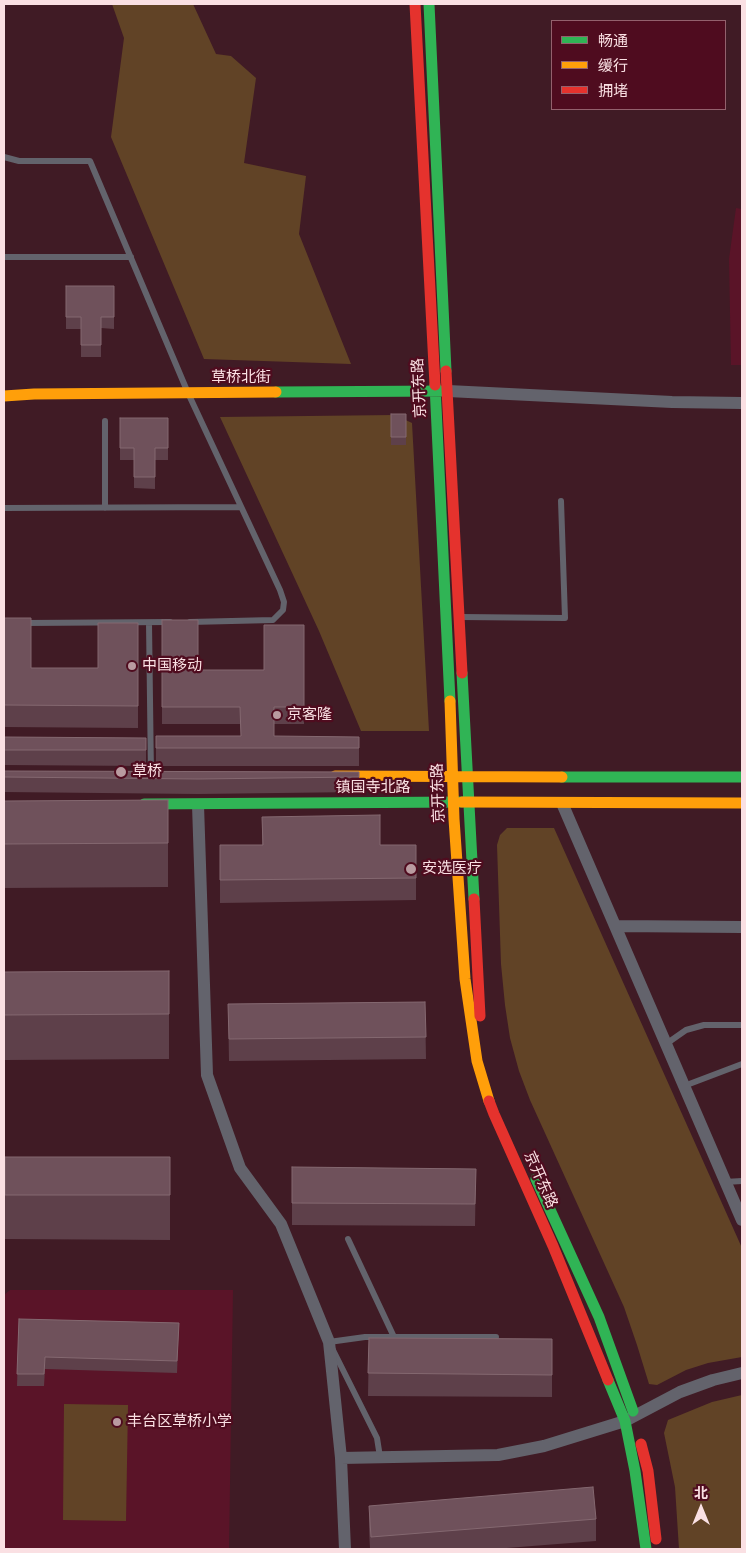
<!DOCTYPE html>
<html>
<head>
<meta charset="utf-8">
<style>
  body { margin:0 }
  #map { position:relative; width:746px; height:1553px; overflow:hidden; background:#401b25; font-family:Roboto,"Noto Sans SC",sans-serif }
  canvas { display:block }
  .frame { position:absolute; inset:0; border:5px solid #fae0e3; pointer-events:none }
  .legend { position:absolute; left:551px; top:20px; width:175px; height:90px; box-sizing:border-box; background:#4f0c1f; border:1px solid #93616d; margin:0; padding:6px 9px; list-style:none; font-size:15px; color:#fae0e3 }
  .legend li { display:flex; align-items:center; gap:10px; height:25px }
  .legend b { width:25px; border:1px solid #93616d }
  .north { position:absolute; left:676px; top:1483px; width:50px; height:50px; -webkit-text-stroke:4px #4f0c1f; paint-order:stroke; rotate:0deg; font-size:14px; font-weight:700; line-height:20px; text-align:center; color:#fae0e3 }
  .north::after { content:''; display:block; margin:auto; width:18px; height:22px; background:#fae0e3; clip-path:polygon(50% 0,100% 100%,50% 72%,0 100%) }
</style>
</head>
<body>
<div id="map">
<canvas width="746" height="1553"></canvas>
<div class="frame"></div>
<ul class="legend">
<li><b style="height:6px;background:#30b455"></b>畅通</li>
<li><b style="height:6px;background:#ff9f0a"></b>缓行</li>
<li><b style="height:6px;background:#e5322d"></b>拥堵</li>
</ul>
<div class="north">北</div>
</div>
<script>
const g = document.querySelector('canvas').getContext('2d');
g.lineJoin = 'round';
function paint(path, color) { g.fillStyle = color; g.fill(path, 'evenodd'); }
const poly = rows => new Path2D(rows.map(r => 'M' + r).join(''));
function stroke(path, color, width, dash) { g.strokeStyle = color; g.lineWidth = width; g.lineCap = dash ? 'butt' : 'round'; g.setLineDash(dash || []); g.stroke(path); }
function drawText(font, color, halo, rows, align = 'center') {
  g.font = font + ' Roboto,"Noto Sans SC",sans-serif'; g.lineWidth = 4.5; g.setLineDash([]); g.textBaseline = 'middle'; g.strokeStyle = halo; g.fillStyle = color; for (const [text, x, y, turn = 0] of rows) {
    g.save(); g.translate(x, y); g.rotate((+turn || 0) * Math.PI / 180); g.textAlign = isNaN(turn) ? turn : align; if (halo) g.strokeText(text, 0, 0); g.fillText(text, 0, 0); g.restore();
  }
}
paint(poly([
  [736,208,742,209,742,365,731,365,729,259],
  [10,1290,233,1290,229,1549,4,1549,4,1295]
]), '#5a1428');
paint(poly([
  [112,4,193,4,216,54,231,56,256,78,244,163,306,176,299,234,351,364,204,359,111,137,124,38],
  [395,415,412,423,429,731,361,731,319,631,220,417],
  [507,828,554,828,742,1248,742,1357,708,1363,686,1370,657,1385,649,1384,637,1345,624,1307,530,1100,519,1071,510,1038,505,1005,501,964,497,845,500,835],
  [742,1395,742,1549,679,1549,675,1487,664,1433,668,1420,712,1402],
  [64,1404,128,1405,126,1521,63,1520]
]), '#614326');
stroke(poly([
  [4,157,19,161,90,161,188,393,280,590,284,602,283,610,273,620,190,622],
  [4,257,131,257],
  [105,421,105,508],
  [4,508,241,507],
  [461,617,565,618,561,501],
  [25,623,170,622],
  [149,623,151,776],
  [666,1044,686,1030,704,1025,742,1025],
  [684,1086,742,1064],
  [725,1182,742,1181],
  [348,1239,394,1337],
  [380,1457,377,1438,329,1342,365,1337,496,1337]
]), '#63636c', 6);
stroke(poly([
  [448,391,672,402,742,403],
  [562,803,742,1220],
  [198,805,207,1075,240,1168,281,1224,329,1342,341,1458,498,1455,544,1446,625,1421,680,1392,713,1380,742,1373],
  [615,926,742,927],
  [341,1458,345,1549]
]), '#63636c', 12);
stroke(poly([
  [429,4,446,371],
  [435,385,450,701],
  [276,392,446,391],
  [462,673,474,899],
  [562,777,742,777],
  [144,804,462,802],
  [536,1179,599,1317,633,1411],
  [608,1380,625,1421,635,1471,646,1549]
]), '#30b455', 11);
stroke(poly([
  [4,396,34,394,276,392],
  [450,701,454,819,465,979,477,1061,489,1101],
  [335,776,562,777],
  [462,802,742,803]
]), '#ff9f0a', 11);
stroke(poly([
  [415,4,435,385],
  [446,371,462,673],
  [474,899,480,1016],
  [489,1101,494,1114,553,1246,608,1380],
  [641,1444,648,1471,656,1539]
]), '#e5322d', 11);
paint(poly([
  [66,286,114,286,114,329,101,328,101,357,81,357,81,329,66,329],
  [391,414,406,414,406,445,391,445],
  [120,418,168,418,168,460,155,460,155,489,134,488,134,460,120,460],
  [4,618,31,668,98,668,138,623,138,728,4,727],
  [162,620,198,670,264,670,304,625,304,724,274,724,274,736,359,737,359,766,156,766,156,736,241,736,240,724,162,724],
  [4,737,146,738,146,766,4,765],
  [4,771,359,772,359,792,198,794,4,792],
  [168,800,168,887,4,888,4,801],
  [262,817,380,845,416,845,416,900,220,903,220,845,262,845],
  [169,971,169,1059,4,1060,4,972],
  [425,1002,426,1059,229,1061,228,1004],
  [5,1157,170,1157,170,1240,5,1239],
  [292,1167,476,1169,475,1226,292,1225],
  [19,1319,179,1323,177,1373,45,1369,44,1386,17,1386],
  [369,1338,552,1339,552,1397,368,1396],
  [369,1506,596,1519,596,1541,494,1549,370,1549,369,1528]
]), '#5e404a');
const building = poly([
  [66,286,114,286,114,317,101,317,101,345,81,345,81,317,66,317,66,286],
  [391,414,406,414,406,437,391,437,391,414],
  [120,418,168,418,168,448,155,448,155,477,134,477,134,448,120,448,120,418],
  [4,618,31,618,31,668,98,668,98,623,138,623,138,706,4,705,4,618],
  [162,620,198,620,198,670,264,670,264,625,304,625,304,707,274,707,274,736,359,737,359,748,156,748,156,736,241,736,240,707,162,707,162,620],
  [4,737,146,738,146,750,4,750,4,737],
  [4,771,359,772,359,777,198,779,4,777,4,771],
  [168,800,168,843,4,844,4,801,168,800],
  [380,815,380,845,416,845,416,878,220,880,220,845,263,845,262,817,380,815],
  [169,971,169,1014,4,1015,4,972,169,971],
  [425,1002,426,1037,229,1039,228,1004,425,1002],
  [5,1157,170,1157,170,1195,5,1195,5,1157],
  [292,1167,476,1169,475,1204,292,1203,292,1167],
  [19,1319,179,1323,177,1361,45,1357,44,1374,17,1374,19,1319],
  [369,1338,552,1339,552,1375,368,1373,369,1338],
  [593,1487,596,1519,371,1537,369,1506,593,1487]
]);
paint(building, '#6f515b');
stroke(building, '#846870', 1);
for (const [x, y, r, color] of [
  [132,666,5,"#b99ba0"],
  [277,715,5,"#b99ba0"],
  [121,772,6,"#b99ba0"],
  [411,869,6,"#b99ba0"],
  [117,1422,5,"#b99ba0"]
]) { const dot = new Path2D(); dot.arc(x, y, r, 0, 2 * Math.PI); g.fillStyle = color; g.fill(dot); stroke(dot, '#4f0c1f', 2); }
drawText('15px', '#fae0e3', '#4f0c1f', [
  ["草桥北街",241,378],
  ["京开东路",420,388,-93],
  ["镇国寺北路",373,788],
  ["京开东路",439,793,-92],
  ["京开东路",540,1180,66]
]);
drawText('15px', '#fae0e3', '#4f0c1f', [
  ["中国移动",142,666],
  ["京客隆",287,715],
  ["草桥",132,772],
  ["安选医疗",422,869],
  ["丰台区草桥小学",127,1422]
], 'left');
</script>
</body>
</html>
